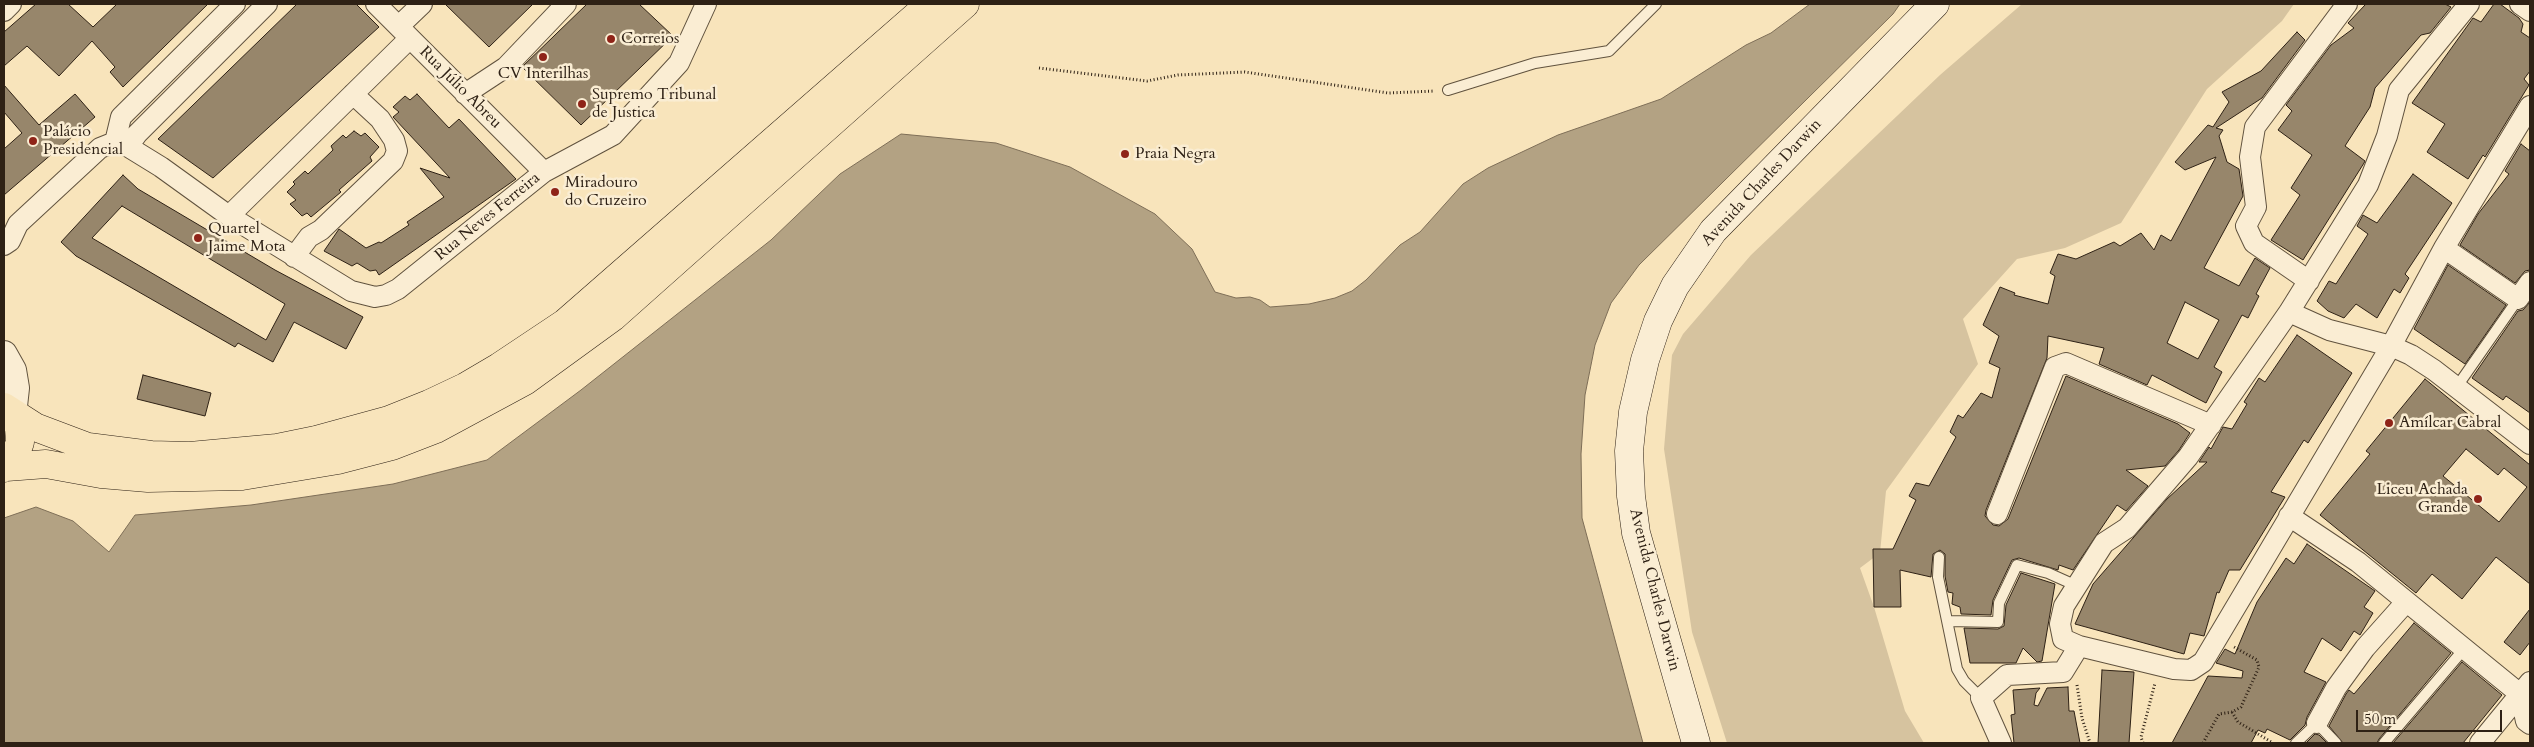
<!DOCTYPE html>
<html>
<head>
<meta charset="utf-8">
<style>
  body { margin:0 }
  #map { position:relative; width:2534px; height:747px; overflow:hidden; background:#f8e4bb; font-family:Cardo,serif }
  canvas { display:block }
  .frame { position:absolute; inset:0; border:5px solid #2e2115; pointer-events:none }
  .scale { position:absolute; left:2356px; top:710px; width:146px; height:22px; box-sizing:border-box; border:2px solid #2e2115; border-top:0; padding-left:6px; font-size:15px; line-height:18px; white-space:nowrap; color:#2e2115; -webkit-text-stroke:4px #faedd3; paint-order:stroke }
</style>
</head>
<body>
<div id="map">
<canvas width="2534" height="747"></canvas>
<div class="frame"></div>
<div class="scale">50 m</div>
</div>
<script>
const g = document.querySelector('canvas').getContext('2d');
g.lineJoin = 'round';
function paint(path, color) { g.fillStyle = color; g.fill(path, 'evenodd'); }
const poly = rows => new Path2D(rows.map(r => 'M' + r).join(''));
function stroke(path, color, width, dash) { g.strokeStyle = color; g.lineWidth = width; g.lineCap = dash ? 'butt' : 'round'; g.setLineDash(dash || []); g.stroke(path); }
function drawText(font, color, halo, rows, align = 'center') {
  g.font = font + ' Cardo,serif'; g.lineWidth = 5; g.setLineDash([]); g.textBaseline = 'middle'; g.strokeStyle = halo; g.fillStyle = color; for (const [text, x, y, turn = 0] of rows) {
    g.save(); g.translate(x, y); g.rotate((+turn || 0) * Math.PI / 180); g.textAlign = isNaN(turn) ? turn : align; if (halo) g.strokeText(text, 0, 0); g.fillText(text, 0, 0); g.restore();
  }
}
paint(poly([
  [2022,4,2294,4,2282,21,2207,89,2121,223,2065,248,2017,259,1963,319,1978,364,1886,491,1880,553,1860,568,1874,607,1905,711,1924,743,1727,743,1692,632,1664,449,1672,355,1683,334,1751,255,1940,75]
]), '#d6c39f');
const water = poly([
  [1810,4,1900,4,1893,14,1639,265,1611,303,1595,345,1585,395,1581,454,1582,518,1643,743,4,743,4,518,36,507,73,521,109,552,135,515,251,505,393,484,487,460,581,390,771,240,840,174,901,134,996,143,1070,167,1155,214,1192,249,1215,292,1236,298,1250,297,1260,300,1270,307,1309,304,1335,298,1352,291,1366,280,1400,245,1420,232,1463,184,1488,168,1558,135,1661,99,1746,45,1771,33,1810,4]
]);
paint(water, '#b3a283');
stroke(water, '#7e6e57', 1);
const building = poly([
  [36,4,68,4,93,27,117,4,208,4,123,87,110,72,115,67,92,41,59,76,27,46,4,66,4,32,36,4],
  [297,4,356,4,379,27,213,178,158,139,297,4],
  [445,4,533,4,489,47,445,4],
  [587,4,639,4,673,36,581,125,522,67,587,4],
  [2366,4,2445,4,2451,7,2430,33,2421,35,2375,88,2370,107,2345,146,2365,161,2364,163,2303,260,2271,240,2300,195,2291,188,2312,155,2278,130,2292,111,2286,105,2331,45,2354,28,2348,23,2366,4],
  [2494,4,2500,4,2519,18,2523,24,2521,32,2530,38,2530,71,2524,79,2529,85,2485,157,2483,155,2468,179,2427,152,2445,124,2412,103,2473,18,2481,22,2494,4],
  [2297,32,2305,40,2262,98,2216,128,2223,130,2219,136,2227,162,2239,169,2243,196,2204,268,2239,286,2255,258,2270,268,2256,294,2259,296,2248,318,2242,315,2214,367,2222,372,2206,403,2152,375,2147,385,2099,364,2104,348,2048,336,2047,358,1986,510,1985,516,1993,525,1999,526,2008,519,2066,376,2178,424,2190,433,2179,450,2165,466,2126,470,2148,486,2126,511,2117,505,2073,570,2059,565,2058,570,2019,558,2012,560,1993,600,1991,615,1961,614,1960,607,1952,604,1953,593,1948,592,1945,576,1945,554,1940,550,1933,554,1931,577,1900,570,1901,607,1874,607,1873,549,1893,549,1916,500,1909,496,1916,483,1929,486,1956,437,1950,432,1958,415,1963,418,1981,393,1992,398,2000,368,1989,363,1999,336,1983,325,2000,287,2015,293,2014,295,2048,304,2055,276,2050,273,2058,254,2076,259,2114,242,2120,246,2141,233,2154,250,2161,235,2171,241,2216,157,2185,170,2175,162,2208,125,2213,127,2229,102,2222,92,2261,71,2297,32],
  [2185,302,2219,320,2198,359,2167,343,2185,302],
  [4,85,39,125,75,94,95,117,4,195,4,149,22,133,4,112,4,85],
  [417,94,449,128,459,119,516,179,379,275,376,270,370,271,357,263,352,266,324,251,339,229,366,248,379,242,381,243,409,225,407,222,444,197,420,168,450,178,393,117,399,112,393,107,405,96,410,100,417,94],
  [354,131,361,136,365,133,379,147,370,157,372,161,339,190,341,192,311,217,307,213,302,216,290,204,296,200,287,192,295,184,293,182,305,171,308,174,333,150,331,146,343,135,346,138,354,131],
  [2521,144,2530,151,2530,270,2525,271,2515,283,2460,245,2478,214,2509,174,2505,171,2521,144],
  [2413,174,2452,203,2405,274,2409,278,2400,293,2394,289,2377,318,2356,304,2344,318,2328,311,2317,301,2329,281,2336,284,2368,234,2357,226,2363,215,2377,223,2413,174],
  [123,175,138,189,275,270,363,317,346,349,294,322,273,362,238,343,235,347,76,256,61,242,123,175],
  [122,206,285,304,266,340,92,238,122,206],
  [2448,265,2506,305,2465,364,2414,329,2448,265],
  [2530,302,2530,413,2506,396,2503,400,2472,378,2518,311,2523,310,2530,302],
  [2297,335,2352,373,2308,443,2304,440,2271,492,2285,497,2240,570,2229,570,2219,593,2217,592,2204,636,2190,633,2184,654,2075,624,2093,584,2167,499,2207,462,2199,462,2209,447,2211,449,2223,427,2232,429,2247,404,2244,402,2259,378,2265,382,2297,335],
  [143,375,211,393,205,416,137,399,143,375],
  [2425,379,2530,465,2530,584,2496,557,2462,599,2432,574,2416,593,2320,515,2370,454,2366,451,2425,379],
  [2466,449,2498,475,2504,468,2527,487,2499,522,2443,476,2466,449],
  [2307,544,2375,591,2364,607,2373,613,2360,635,2354,631,2341,651,2322,638,2304,672,2326,682,2307,717,2305,725,2290,740,2267,729,2265,733,2258,730,2251,743,2172,743,2208,676,2242,678,2243,671,2216,663,2225,649,2235,654,2257,602,2286,558,2294,564,2307,544],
  [2021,573,2055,584,2042,661,2037,662,2023,648,2016,663,1970,663,1964,628,1998,629,2004,626,2006,605,2021,573],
  [2530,609,2530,642,2520,655,2504,642,2530,609],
  [2414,623,2451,653,2379,739,2377,743,2343,743,2329,726,2346,694,2349,690,2354,694,2414,623],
  [2462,662,2502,695,2463,743,2393,743,2462,662],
  [2102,670,2134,672,2129,743,2098,743,2102,670],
  [2068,687,2069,711,2074,711,2080,743,2014,743,2011,715,2015,714,2013,690,2040,688,2036,693,2034,705,2038,706,2047,688,2068,687],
  [2315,734,2319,735,2327,743,2306,743,2315,734]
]);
paint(building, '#97866b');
stroke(building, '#2e2115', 1);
const service = poly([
  [1448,90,1535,63,1609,51,1656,4],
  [2456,388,2518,299],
  [1939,557,1938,577,1957,669,1964,681,1981,698],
  [1948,621,1998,622,1999,603,2017,565,2048,573,2077,586],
  [2296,743,2317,723,2336,743],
  [2384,743,2464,649]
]);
const minor = poly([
  [376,4,544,172],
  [2469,4,2399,90,2387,136,2368,185,2289,312,2188,457,2127,528,2104,543,2064,606,2060,624,2063,639,2079,646,2174,669,2191,670,2203,662,2391,346,2444,248,2530,106],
  [2520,4,2530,11],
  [4,11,11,4],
  [399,26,422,4],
  [465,94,506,67,566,4],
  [115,142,121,117,235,4],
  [129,145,137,134,267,4],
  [229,216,410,38],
  [4,245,10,241,18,224,100,148,115,142,122,143,161,167,229,216,351,291,375,297,386,295,398,289,544,172,613,135,679,63,706,4],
  [2444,248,2518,299,2530,282],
  [294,257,309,237,321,230,393,161,397,151,394,140,380,119,353,94],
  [2309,281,2254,243,2246,226,2256,207,2250,157,2255,127,2347,4],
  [2289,312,2329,330,2391,346,2411,355,2434,370,2530,444],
  [1997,514,2055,367,2066,363,2211,425],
  [2289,516,2358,562,2520,694,2526,721,2530,724],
  [2317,723,2336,688,2365,648,2406,602],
  [2001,743,1981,698,2007,675,2063,672,2079,646],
  [2480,743,2530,682]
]);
const tertiary = poly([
  [4,354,13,370,16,388,13,415]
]);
const secondary = poly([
  [1696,743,1636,533,1631,496,1629,451,1633,412,1645,360,1658,321,1675,286,1713,231,1935,4]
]);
const primary = poly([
  [4,407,35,427,88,447,151,455,190,456,277,448,316,440,389,420,429,404,465,387,499,367,565,323,930,4],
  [6,467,46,464,101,474,148,478,242,476,338,460,392,446,436,429,525,381,613,317,965,4],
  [4,468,15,456,20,442,19,428,13,415]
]);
stroke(service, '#60523e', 12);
stroke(minor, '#60523e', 22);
stroke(tertiary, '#60523e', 28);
stroke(secondary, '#2e2115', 29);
stroke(primary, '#2e2115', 29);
stroke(poly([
  [1039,68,1147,81,1178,75,1245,72,1388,93,1435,91],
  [2077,685,2082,718,2090,743],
  [2232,712,2238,722,2273,743],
  [2143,743,2141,737,2155,683],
  [2203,743,2219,714,2232,712,2241,707,2259,667,2257,660,2234,647]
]), '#2e2115', 3, [1, 2.5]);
stroke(service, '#faedd3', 10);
stroke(minor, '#faedd3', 20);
stroke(tertiary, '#faedd3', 26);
stroke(secondary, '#faedd3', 28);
stroke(primary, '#f8e4bb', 28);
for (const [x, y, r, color] of [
  [611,39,5,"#8f2418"],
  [543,57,5,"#8f2418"],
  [582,104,5,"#8f2418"],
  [33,141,5,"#8f2418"],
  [1125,154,5,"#8f2418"],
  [555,192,5,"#8f2418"],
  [198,238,5,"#8f2418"],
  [2389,423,5,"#8f2418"],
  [2478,499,5,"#8f2418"]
]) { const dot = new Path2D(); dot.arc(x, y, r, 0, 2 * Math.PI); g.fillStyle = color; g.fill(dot); stroke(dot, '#faedd3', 2); }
drawText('16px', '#2e2115', '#faedd3', [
  ["Correios",621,39],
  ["CV Interilhas",543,74,"center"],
  ["Supremo Tribunal",592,95],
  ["de Justica",592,113],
  ["Palácio",43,132],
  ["Presidencial",43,150],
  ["Praia Negra",1135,154],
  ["Miradouro",565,183],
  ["do Cruzeiro",565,201],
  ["Quartel",208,229],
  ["Jaime Mota",208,247],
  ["Amílcar Cabral",2399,423],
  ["Liceu Achada",2468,490,"right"],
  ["Grande",2468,508,"right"]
], 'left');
drawText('16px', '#2e2115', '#faedd3', [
  ["Rua Júlio Abreu",460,88,45],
  ["Avenida Charles Darwin",1762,183,-47],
  ["Rua Neves Ferreira",488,217,-39],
  ["Avenida Charles Darwin",1654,590,76]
]);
</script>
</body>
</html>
